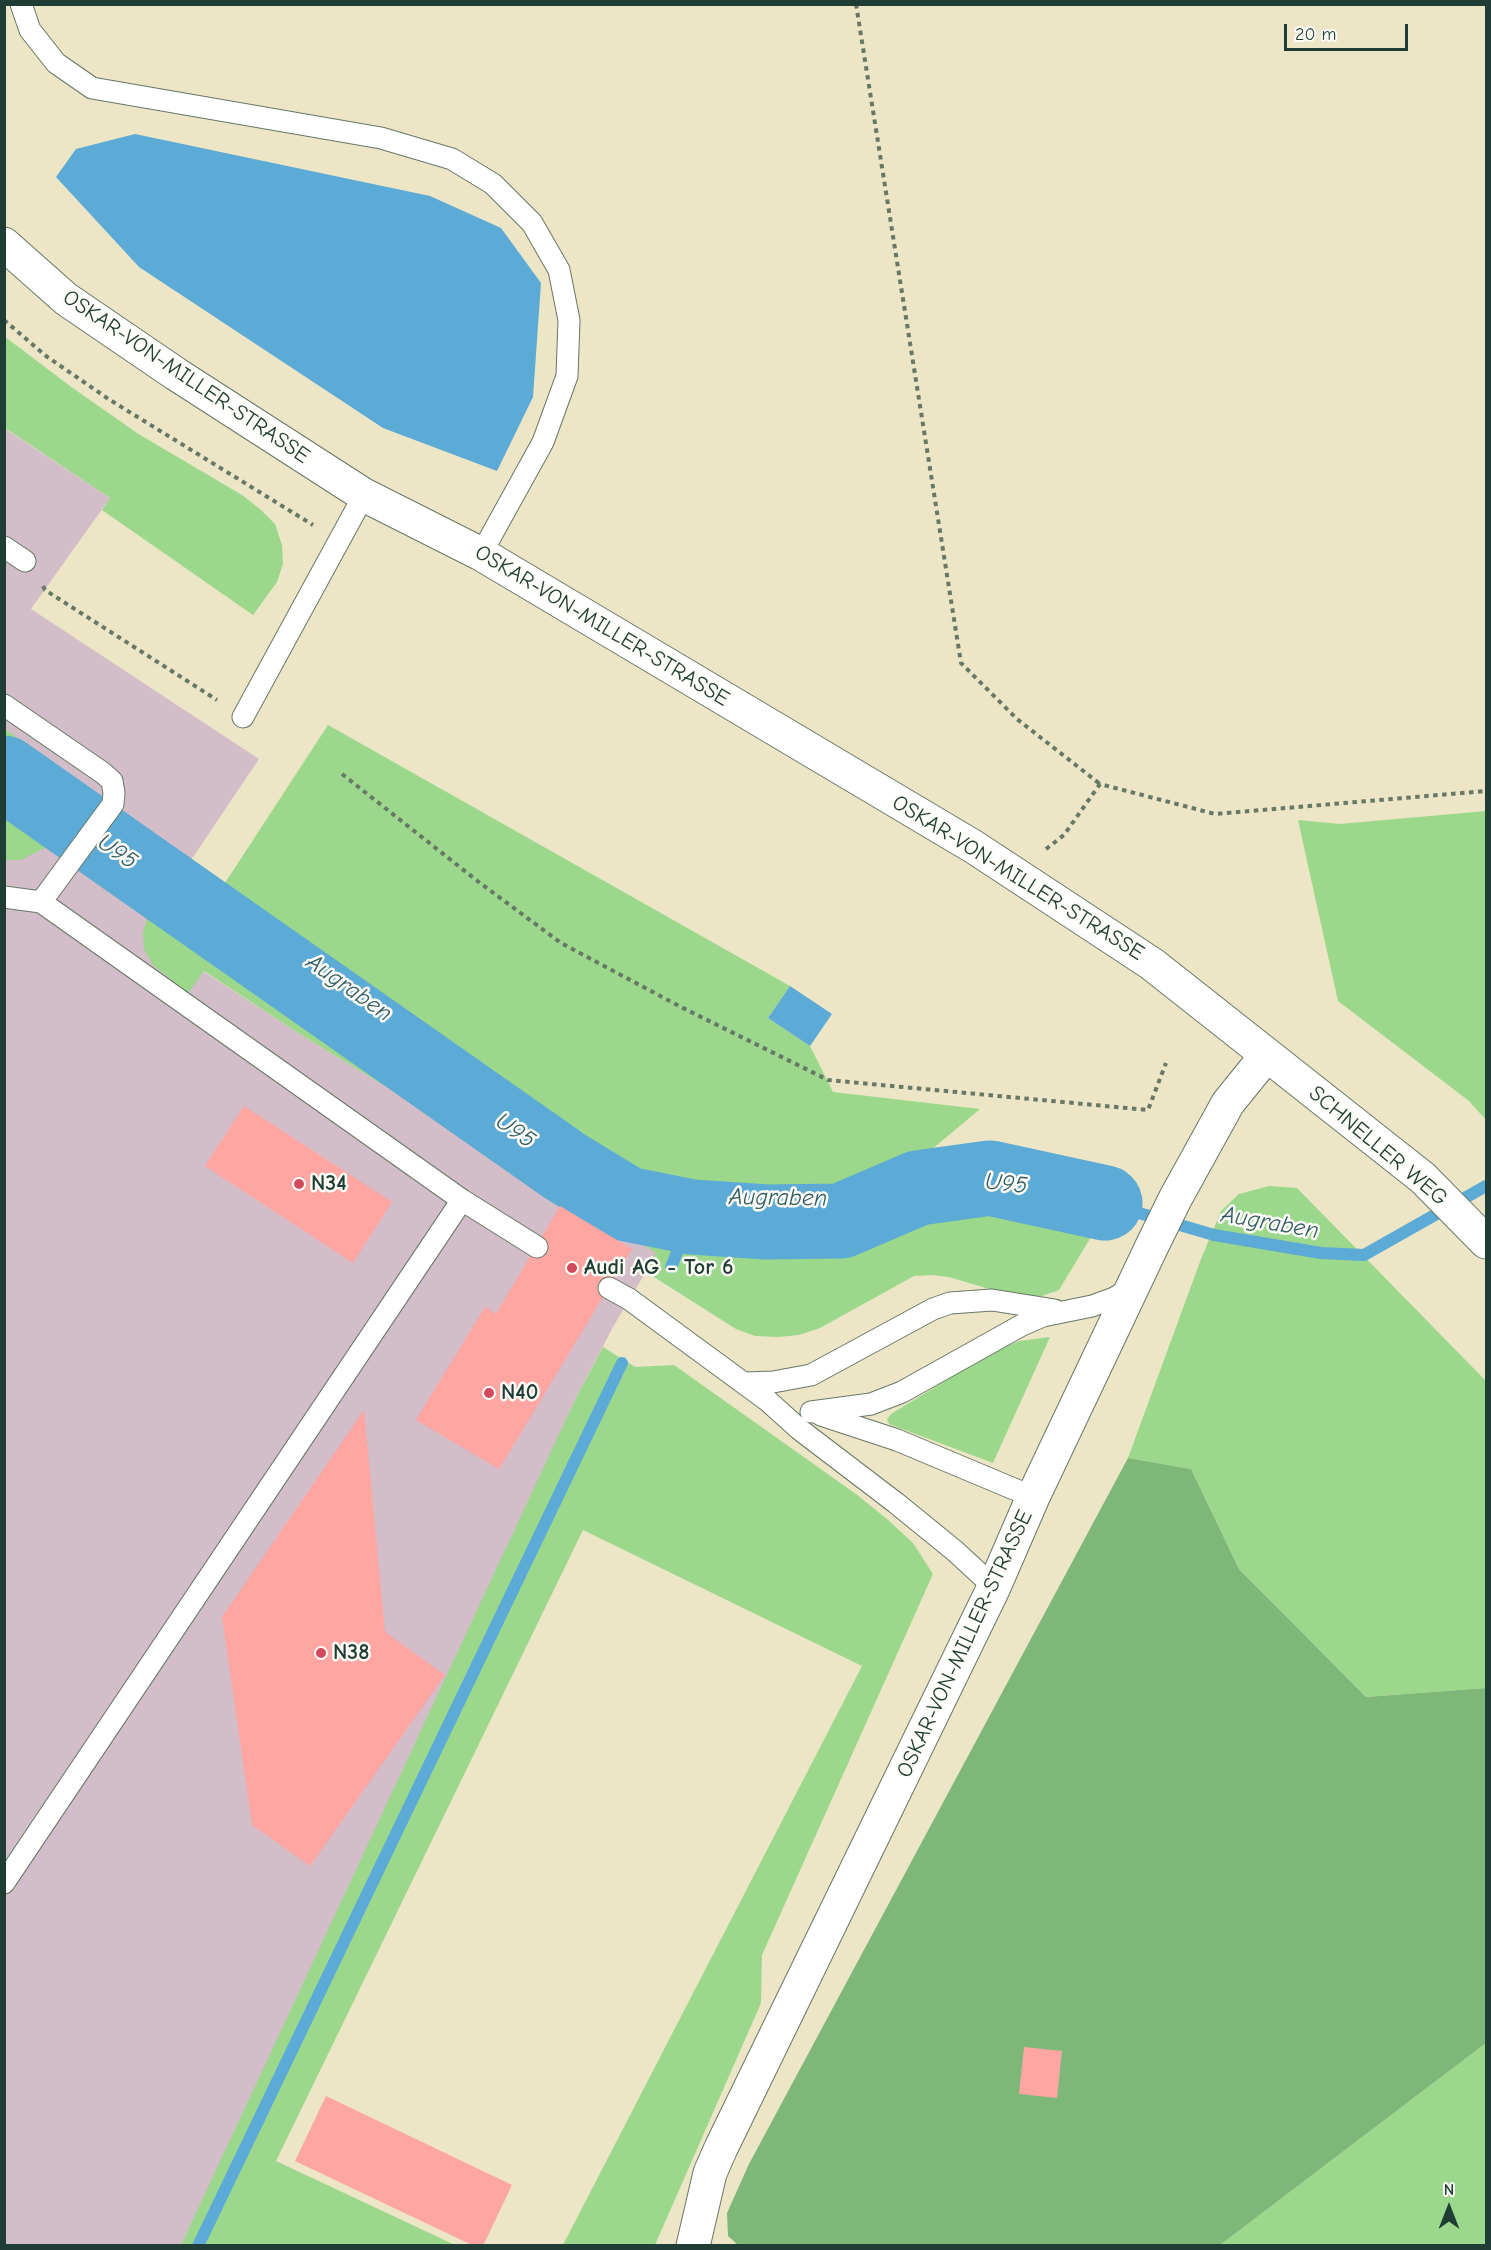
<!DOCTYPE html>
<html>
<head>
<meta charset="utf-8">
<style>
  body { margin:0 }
  #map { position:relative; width:1491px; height:2250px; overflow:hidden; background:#ece5c6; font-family:"Comic Neue",sans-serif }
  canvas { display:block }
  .frame { position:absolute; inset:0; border:6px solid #1f3d34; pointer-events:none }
  .north { position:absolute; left:1419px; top:2178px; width:60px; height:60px; -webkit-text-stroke:4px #fdfcf7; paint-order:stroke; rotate:0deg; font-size:16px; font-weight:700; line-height:24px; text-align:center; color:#1f3d34 }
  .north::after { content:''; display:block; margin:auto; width:21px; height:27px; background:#1f3d34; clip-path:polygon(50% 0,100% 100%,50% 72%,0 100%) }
  .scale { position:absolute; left:1284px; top:24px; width:124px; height:27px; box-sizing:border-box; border:3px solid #1f3d34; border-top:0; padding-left:8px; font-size:18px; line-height:21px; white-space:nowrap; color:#1f3d34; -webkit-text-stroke:4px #fdfcf7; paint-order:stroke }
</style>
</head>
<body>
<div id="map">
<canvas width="1491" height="2250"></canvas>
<div class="frame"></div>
<div class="north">N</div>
<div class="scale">20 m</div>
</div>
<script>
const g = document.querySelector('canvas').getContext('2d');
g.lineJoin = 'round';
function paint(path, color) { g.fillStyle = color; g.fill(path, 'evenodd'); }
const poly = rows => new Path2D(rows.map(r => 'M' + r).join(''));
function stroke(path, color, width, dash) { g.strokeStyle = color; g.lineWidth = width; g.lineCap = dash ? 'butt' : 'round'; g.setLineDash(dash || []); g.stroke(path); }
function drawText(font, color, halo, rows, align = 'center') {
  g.font = font + ' "Comic Neue",sans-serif'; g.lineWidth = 5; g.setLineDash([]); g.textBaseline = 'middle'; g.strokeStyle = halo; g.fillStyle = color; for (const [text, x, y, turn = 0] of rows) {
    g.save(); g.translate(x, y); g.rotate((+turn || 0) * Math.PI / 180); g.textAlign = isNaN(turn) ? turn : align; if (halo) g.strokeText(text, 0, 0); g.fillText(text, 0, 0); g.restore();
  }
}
paint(poly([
  [4,428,110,498,31,609,259,759,191,860,147,919,203,971,292,1029,657,1253,613,1327,575,1400,377,1845,181,2245,5,2245]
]), '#d2bdc8');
paint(poly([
  [4,336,70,386,137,433,242,495,260,509,275,524,282,545,283,564,277,582,253,615,102,510,110,498,5,428],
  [328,725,790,986,768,1018,810,1046,833,1092,980,1109,844,1223,995,1189,1103,1217,1059,1290,1039,1297,1006,1294,949,1277,932,1275,914,1276,820,1328,799,1335,779,1337,755,1336,736,1329,646,1272,656,1253,292,1029,204,971,188,993,153,965,144,949,143,932,147,919,191,860,225,883],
  [5,729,90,788,47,847,21,860,5,860],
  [1486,811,1486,1120,1469,1101,1338,1001,1298,820,1340,824],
  [1269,1186,1297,1188,1486,1381,1486,1688,1366,1697,1239,1569,1191,1469,1128,1458,1201,1259,1221,1211,1239,1194],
  [1050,1337,993,1463,889,1424,887,1419,891,1414,996,1350,1020,1341],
  [603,1347,635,1367,674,1365,856,1494,887,1519,913,1543,933,1574,762,1955,761,2003,655,2245,563,2245,862,1666,583,1530,276,2161,455,2245,181,2245,575,1400],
  [1486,2043,1486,2245,1220,2245]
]), '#9cd88c');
paint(poly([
  [1128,1458,1191,1469,1239,1569,1366,1697,1486,1688,1486,2043,1220,2245,738,2245,728,2236,727,2213,749,2164]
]), '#7db878');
paint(poly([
  [135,134,430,196,501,228,541,283,533,397,497,471,383,428,139,267,56,177,76,149],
  [790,986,832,1014,810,1046,768,1018]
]), '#5caad6');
stroke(poly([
  [4,770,69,815],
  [171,887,566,1167,627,1204,692,1217,767,1222,841,1221,918,1188,990,1178,1105,1203,1214,1235,1321,1253,1364,1255,1486,1186],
  [671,1267,692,1217],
  [198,2246,622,1363]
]), '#5caad6', 12);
stroke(poly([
  [4,773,566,1167,627,1204,692,1217,767,1222,841,1221,918,1188,990,1178,1105,1203]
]), '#5caad6', 75);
paint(poly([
  [244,1106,392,1202,353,1263,205,1166],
  [560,1206,632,1249,499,1469,416,1420,485,1307,496,1314],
  [364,1410,385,1632,445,1675,310,1866,252,1825,222,1617],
  [1024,2047,1062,2051,1057,2098,1019,2094],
  [326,2096,512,2185,483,2246,474,2246,295,2161]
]), '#ffa5a2');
const lane = poly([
  [21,4,30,30,56,63,92,88,381,138,452,159,493,184,532,223,559,270,569,320,567,376,543,442,481,554],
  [4,547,25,561],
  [4,705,103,773,112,781,114,793,113,804,41,902,4,897],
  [243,717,364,495],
  [41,902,462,1200,537,1247],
  [609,1288,629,1299,768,1401,799,1429,896,1503,955,1551,994,1587],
  [745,1383,773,1382,811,1375,933,1309,950,1303,992,1300,1055,1310],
  [811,1412,871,1404,902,1392,1022,1325,1043,1316,1092,1306,1114,1298,1133,1287],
  [821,1415,897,1440,1033,1497],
  [4,1883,462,1200]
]);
const secondary = poly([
  [4,244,66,299,176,374,364,495,481,554,974,847,1152,964,1423,1178,1486,1242],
  [693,2246,710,2173,721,2148,994,1587,1033,1497,1152,1246,1175,1199,1228,1103,1266,1056]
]);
stroke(lane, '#677867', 23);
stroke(secondary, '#677867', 35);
stroke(poly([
  [856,4,961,663,1017,719,1100,784],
  [4,320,46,356,110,400,313,525],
  [43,586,45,590,217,700],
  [342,774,480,883,561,943,679,1006,828,1080,1148,1110,1166,1063],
  [1046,849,1064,835,1100,784,1215,814,1486,791]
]), '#677867', 4, [4.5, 4.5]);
stroke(lane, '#fff', 21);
stroke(secondary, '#fff', 33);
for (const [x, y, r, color] of [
  [299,1184,6,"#d1495b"],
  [572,1268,6,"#d1495b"],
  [489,1393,6,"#d1495b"],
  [321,1653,6,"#d1495b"]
]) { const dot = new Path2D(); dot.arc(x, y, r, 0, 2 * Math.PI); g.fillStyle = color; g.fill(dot); stroke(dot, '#fdfcf7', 2); }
drawText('22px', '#1f3d34', '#fdfcf7', [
  ["OSKAR-VON-MILLER-STRASSE",186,377,34],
  ["OSKAR-VON-MILLER-STRASSE",602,626,31],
  ["OSKAR-VON-MILLER-STRASSE",1018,878,32],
  ["SCHNELLER WEG",1378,1146,40],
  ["OSKAR-VON-MILLER-STRASSE",965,1644,-65]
]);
drawText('bold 22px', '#1f3d34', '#fdfcf7', [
  ["N34",311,1184],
  ["Audi AG - Tor 6",584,1268],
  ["N40",501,1393],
  ["N38",333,1653]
], 'left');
drawText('italic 24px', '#315e65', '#fdfcf7', [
  ["U95",117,852,35],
  ["Augraben",349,988,35],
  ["U95",515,1131,35],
  ["U95",1006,1184,7],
  ["Augraben",778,1198,1],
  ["Augraben",1270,1223,10]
]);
</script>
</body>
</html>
